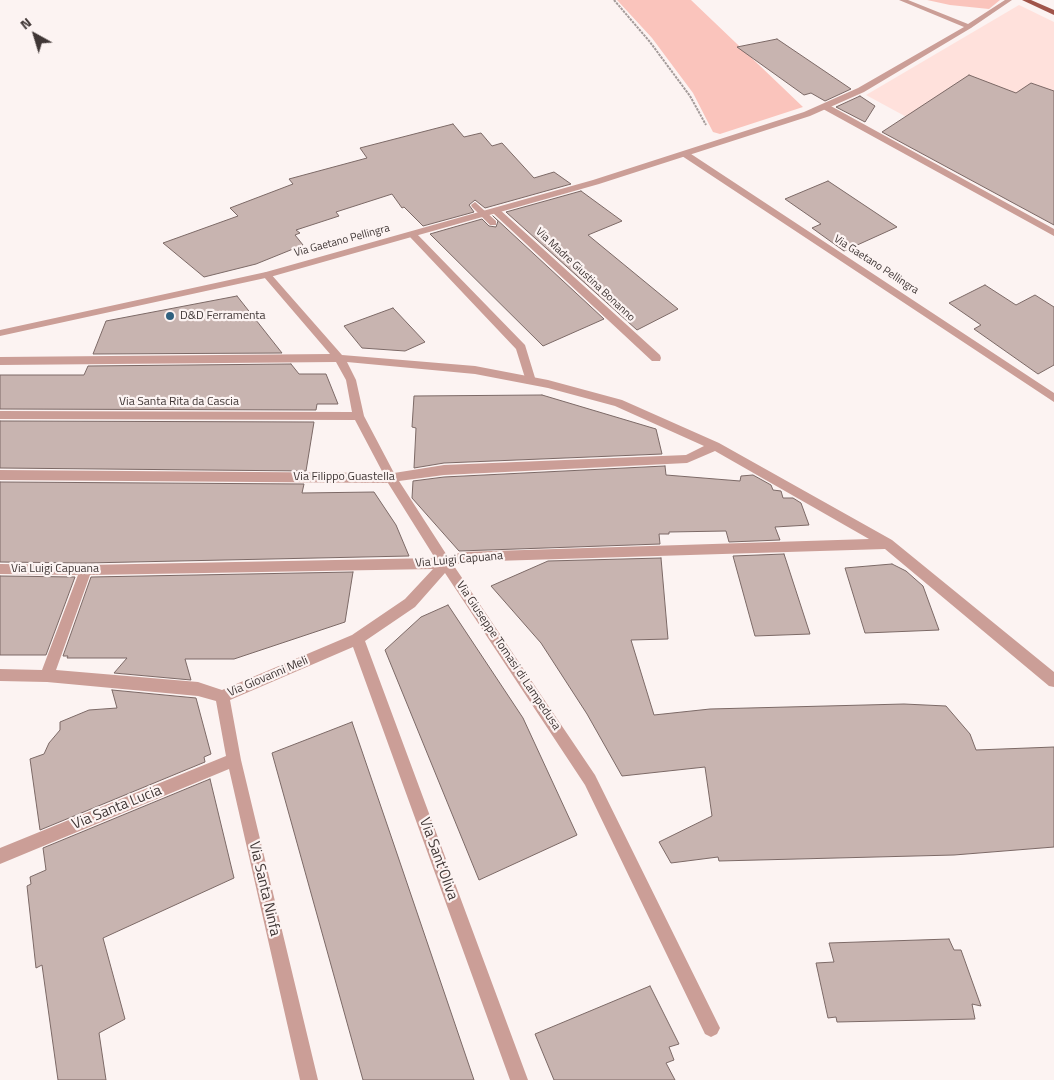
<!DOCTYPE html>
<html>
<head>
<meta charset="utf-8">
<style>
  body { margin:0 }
  #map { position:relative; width:1054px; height:1080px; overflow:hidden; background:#fcf3f2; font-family:"Titillium Web",sans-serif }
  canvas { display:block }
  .north { position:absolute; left:10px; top:10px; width:50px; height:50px; -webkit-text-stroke:4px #fcf3f2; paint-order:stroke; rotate:321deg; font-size:14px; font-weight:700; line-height:20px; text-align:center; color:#403736 }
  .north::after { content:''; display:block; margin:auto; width:18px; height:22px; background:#403736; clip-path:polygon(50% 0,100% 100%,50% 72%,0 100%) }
</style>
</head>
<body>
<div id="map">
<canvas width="1054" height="1080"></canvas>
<div class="north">N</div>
</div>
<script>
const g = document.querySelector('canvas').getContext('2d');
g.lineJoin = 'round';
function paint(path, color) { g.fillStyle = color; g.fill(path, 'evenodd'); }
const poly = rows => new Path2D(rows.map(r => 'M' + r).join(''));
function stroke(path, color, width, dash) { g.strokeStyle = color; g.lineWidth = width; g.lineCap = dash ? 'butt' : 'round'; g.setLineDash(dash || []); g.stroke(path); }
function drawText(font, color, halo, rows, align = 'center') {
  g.font = font + ' "Titillium Web",sans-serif'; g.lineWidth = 4.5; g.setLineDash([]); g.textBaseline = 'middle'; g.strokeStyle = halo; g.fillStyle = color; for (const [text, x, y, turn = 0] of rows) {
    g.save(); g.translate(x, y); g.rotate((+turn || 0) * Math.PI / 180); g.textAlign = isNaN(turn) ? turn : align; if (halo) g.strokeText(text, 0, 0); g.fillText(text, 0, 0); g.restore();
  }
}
paint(poly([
  [1019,5,1054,22,1054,197,866,95]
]), '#ffe1dc');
paint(poly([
  [617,0,691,0,803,107,720,134,713,132,693,93,652,38],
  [927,0,1000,0,989,9,950,5]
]), '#fac4bc');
const building = poly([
  [777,39,851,89,825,101,811,93,804,95,737,47,777,39],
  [969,75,1016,93,1031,83,1054,91,1054,225,882,132,969,75],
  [860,96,875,106,865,122,836,107,860,96],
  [453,124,464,137,481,133,492,146,502,143,534,178,554,172,571,184,485,208,475,200,469,205,474,212,423,226,404,207,402,208,392,194,336,212,339,216,296,230,300,233,295,235,303,245,256,264,204,277,163,243,238,216,230,208,293,184,289,179,367,158,360,148,453,124],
  [828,181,897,227,844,251,812,228,821,224,785,199,828,181],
  [581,191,622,221,588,235,678,309,637,330,506,212,581,191],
  [493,216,604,319,543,346,430,234,482,219,489,226,496,227,498,221,493,216],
  [985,285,1016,305,1035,295,1054,307,1054,365,1038,374,974,329,981,325,949,303,985,285],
  [237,296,282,353,93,354,106,321,237,296],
  [393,308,425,342,405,351,362,348,344,326,393,308],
  [291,364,299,374,326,374,338,404,317,404,316,410,0,409,0,375,84,375,88,366,291,364],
  [542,395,656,429,662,454,444,463,414,468,416,428,412,427,414,396,542,395],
  [0,421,314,422,306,471,0,468,0,421],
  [665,466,666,475,740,481,741,476,753,475,771,485,773,490,781,491,783,498,793,498,801,503,809,525,775,527,780,540,729,542,726,531,669,532,669,534,659,534,660,544,459,551,412,498,413,481,444,477,665,466],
  [0,482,304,484,302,493,374,492,396,525,409,556,86,563,0,562,0,482],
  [784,554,810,634,755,636,733,556,784,554],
  [661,558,668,639,631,640,654,715,710,709,904,704,946,706,970,734,976,750,1054,747,1054,847,954,855,719,861,718,857,671,863,659,842,712,816,705,767,622,776,587,714,541,643,491,586,548,561,661,558],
  [892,564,906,571,923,586,939,630,865,633,845,568,892,564],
  [353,572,345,622,234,659,185,659,191,680,114,673,127,658,67,658,68,656,63,656,91,577,353,572],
  [0,576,75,577,46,655,0,655,0,576],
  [448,605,523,718,577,835,479,880,385,650,421,617,448,605],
  [112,690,196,698,211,754,204,757,205,762,40,830,30,759,44,754,49,743,60,730,60,722,89,710,117,708,112,690],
  [352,722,392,839,474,1080,363,1080,272,753,352,722],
  [210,779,234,878,103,938,125,1019,99,1033,106,1080,58,1080,42,965,36,968,27,886,31,884,30,877,46,870,43,848,210,779],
  [949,939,954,950,961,950,981,1006,972,1004,975,1019,837,1022,836,1017,828,1018,816,963,834,962,829,943,949,939],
  [650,986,679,1044,669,1047,674,1060,666,1063,675,1080,554,1080,535,1034,650,986]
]);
paint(building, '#c8b4b0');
stroke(building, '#7c6966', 1);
stroke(poly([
  [614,0,650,42,690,96,706,125]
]), '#a49b9a', 2, [2.5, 1]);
paint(poly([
  [823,105,829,105,1054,229,1054,236,823,109,823,105],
  [682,152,688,152,1054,393,1054,402,682,156,682,152],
  [475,202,496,221,496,225,490,225,472,207,471,205,475,202],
  [496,208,499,209,660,355,661,358,660,361,652,361,493,213,493,209,496,208],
  [413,232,416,233,525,345,536,381,535,384,527,384,526,381,516,349,410,237,408,235,413,232]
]), '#cb9e97');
paint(poly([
  [267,272,270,273,342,355,475,366,548,380,622,400,719,443,892,540,1054,672,1054,687,1049,686,885,549,462,562,454,566,595,775,720,1028,717,1034,711,1037,705,1034,585,785,445,573,415,607,365,641,528,1080,510,1080,353,647,230,700,241,760,318,1080,300,1080,229,769,0,864,0,848,226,756,216,701,198,696,47,682,0,681,0,669,42,670,78,575,0,574,0,564,86,565,435,558,388,483,0,480,0,470,383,473,355,420,0,419,0,411,352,412,346,380,336,362,0,365,0,357,330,354,264,277,264,273,267,272],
  [347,362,475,374,548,388,615,406,704,446,686,455,444,465,394,473,364,416,356,380,347,362],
  [715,451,869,539,462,552,448,557,399,481,444,475,687,463,715,451],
  [433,569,405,599,352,635,222,690,198,682,56,670,90,575,433,569]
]), '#cb9e97');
paint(poly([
  [899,0,908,0,968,24,1005,0,1012,0,971,28,864,92,810,116,599,184,270,277,0,336,0,330,266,272,593,180,804,112,858,88,964,27,899,0]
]), '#cb9e97');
paint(poly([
  [1022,0,1031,0,1054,10,1054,15,1022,0]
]), '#a0544a');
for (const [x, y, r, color] of [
  [170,316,5,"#30617f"]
]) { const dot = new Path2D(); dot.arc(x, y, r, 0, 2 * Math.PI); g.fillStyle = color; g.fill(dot); stroke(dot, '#fcf3f2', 2); }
drawText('11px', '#403736', '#fcf3f2', [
  ["Via Gaetano Pellingra",342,241,-15],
  ["Via Gaetano Pellingra",876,265,33],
  ["Via Madre Giustina Bonanno",585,275,43]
]);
drawText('12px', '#403736', '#fcf3f2', [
  ["D&D Ferramenta",180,316]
], 'left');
drawText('12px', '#403736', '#fcf3f2', [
  ["Via Santa Rita da Cascia",179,402],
  ["Via Filippo Guastella",344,477],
  ["Via Luigi Capuana",459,560,-5],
  ["Via Luigi Capuana",55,569],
  ["Via Giuseppe Tomasi di Lampedusa",508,656,56],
  ["Via Giovanni Meli",268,677,-23]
]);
drawText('15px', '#403736', '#fcf3f2', [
  ["Via Santa Lucia",117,808,-22],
  ["Via Sant'Oliva",438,859,70],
  ["Via Santa Ninfa",264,889,77]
]);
</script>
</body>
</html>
